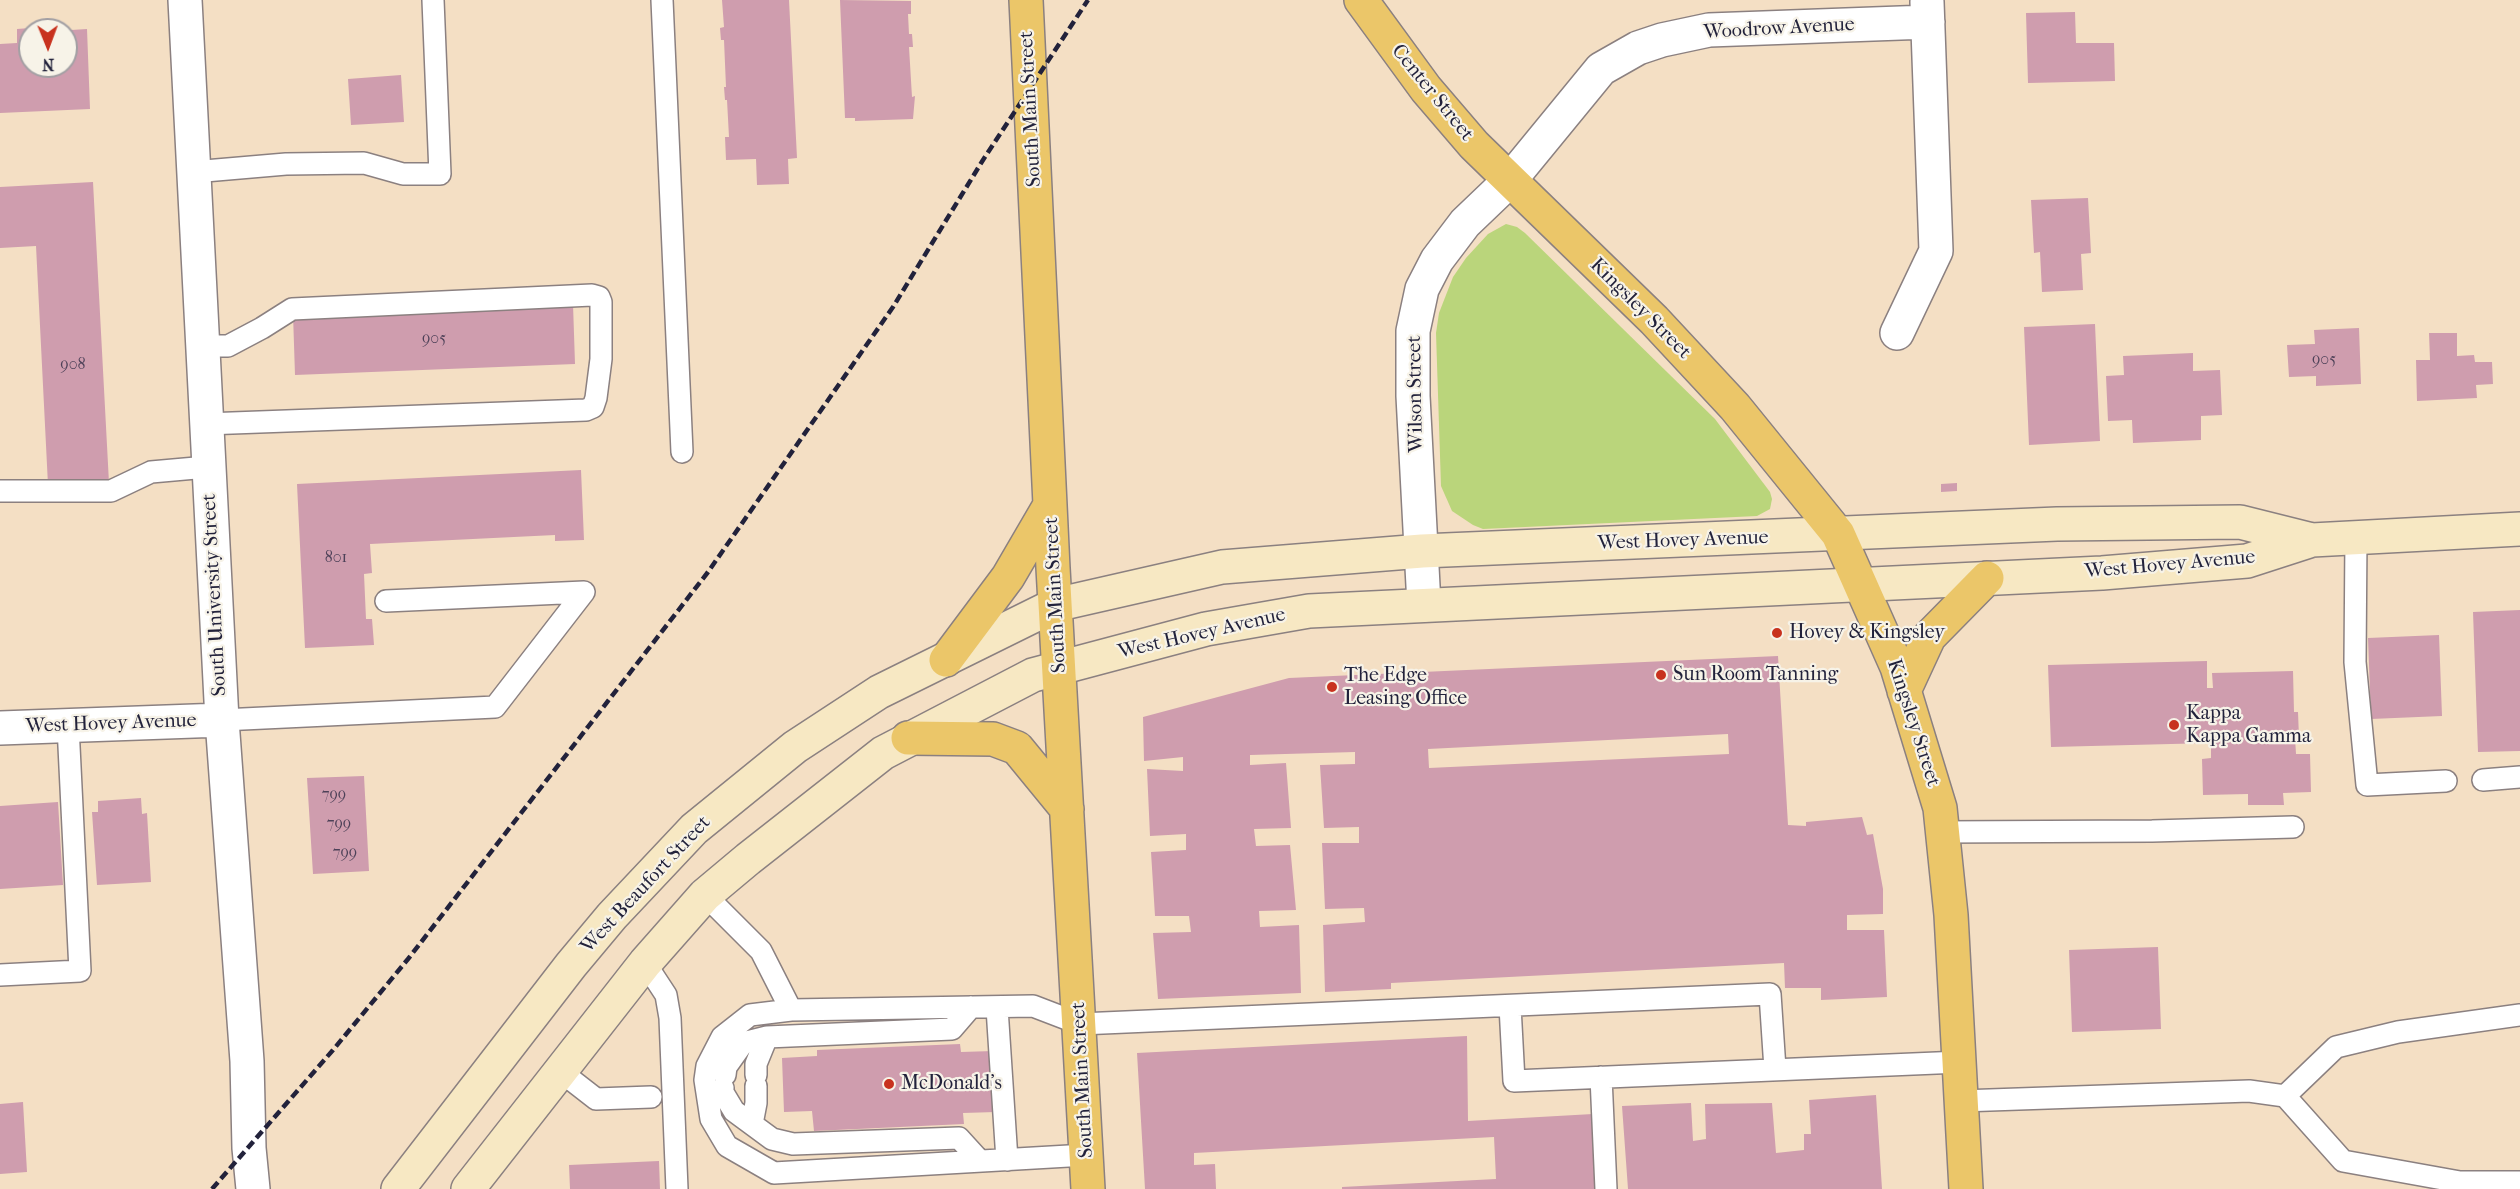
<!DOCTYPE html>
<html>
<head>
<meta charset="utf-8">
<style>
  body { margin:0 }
  #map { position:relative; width:2520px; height:1189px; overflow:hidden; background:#f4dfc4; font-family:"IM FELL French Canon",serif }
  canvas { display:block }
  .north { position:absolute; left:18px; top:18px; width:60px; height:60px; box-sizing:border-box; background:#f7f3e8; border:2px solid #a29fa3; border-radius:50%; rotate:179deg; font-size:16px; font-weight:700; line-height:24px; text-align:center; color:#22223b }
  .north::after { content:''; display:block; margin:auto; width:21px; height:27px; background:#c8321e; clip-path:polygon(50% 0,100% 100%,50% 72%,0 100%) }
</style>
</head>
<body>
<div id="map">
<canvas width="2520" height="1189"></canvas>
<div class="north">N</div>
</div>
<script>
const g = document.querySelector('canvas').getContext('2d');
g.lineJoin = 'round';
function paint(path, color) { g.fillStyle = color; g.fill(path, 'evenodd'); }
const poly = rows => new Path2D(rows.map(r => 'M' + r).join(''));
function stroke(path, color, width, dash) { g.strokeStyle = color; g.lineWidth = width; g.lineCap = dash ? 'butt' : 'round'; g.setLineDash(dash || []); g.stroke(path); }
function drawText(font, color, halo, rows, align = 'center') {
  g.font = font + ' "IM FELL French Canon",serif'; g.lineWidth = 4.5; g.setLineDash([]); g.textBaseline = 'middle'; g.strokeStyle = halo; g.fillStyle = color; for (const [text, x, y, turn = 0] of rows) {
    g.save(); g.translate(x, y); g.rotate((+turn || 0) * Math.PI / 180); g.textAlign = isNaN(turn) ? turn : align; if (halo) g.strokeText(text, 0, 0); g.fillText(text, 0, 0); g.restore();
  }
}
paint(poly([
  [1506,224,1517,227,1525,233,1715,419,1770,492,1772,499,1770,509,1757,516,1483,529,1473,525,1452,511,1441,486,1436,333,1439,313,1453,277,1466,258,1488,234]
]), '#bad57b');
paint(poly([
  [722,0,789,0,797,158,788,159,789,184,757,185,756,159,726,160,725,137,729,137,727,100,725,100,724,87,726,87,724,40,721,40,720,28,724,27],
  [840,0,911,1,911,14,908,14,909,34,912,34,913,47,909,47,912,97,915,96,913,119,855,121,855,118,845,118],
  [2075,12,2076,43,2114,43,2115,81,2028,83,2026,13],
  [30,28,30,66,66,66,66,40,71,40,71,30,87,29,90,109,0,113,0,44,17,43,17,29],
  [401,75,404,122,351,125,348,79],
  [93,182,109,483,48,485,36,246,0,248,0,187],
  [2088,198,2091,253,2081,254,2083,290,2042,292,2040,252,2034,253,2031,200],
  [573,304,575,364,295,375,293,314],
  [2095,324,2100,441,2029,445,2024,327],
  [2359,328,2361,384,2316,386,2316,376,2289,377,2287,345,2315,344,2314,330],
  [2429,333,2457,333,2457,356,2474,355,2475,362,2492,362,2493,384,2476,385,2477,398,2417,401,2416,360,2430,360],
  [2193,353,2193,371,2220,370,2222,415,2201,416,2201,440,2133,443,2132,420,2108,421,2106,376,2124,375,2123,356],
  [581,470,584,540,555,541,555,535,370,544,372,573,364,574,366,619,372,619,374,645,305,648,297,484],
  [1957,483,1957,491,1941,492,1941,484],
  [2520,610,2520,751,2478,752,2473,612],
  [2439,635,2442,716,2371,719,2368,638],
  [1778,656,1788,825,1806,826,1806,822,1862,817,1867,835,1873,834,1883,889,1883,914,1847,915,1847,930,1884,930,1887,997,1821,1000,1821,988,1785,988,1784,963,1391,983,1391,989,1325,992,1323,925,1365,922,1364,908,1325,909,1322,843,1359,843,1359,827,1324,828,1320,765,1355,764,1355,752,1250,755,1250,765,1286,763,1291,828,1254,829,1256,846,1290,845,1296,910,1259,911,1260,927,1299,925,1301,993,1158,999,1153,933,1191,932,1189,916,1155,916,1151,852,1186,850,1186,834,1150,836,1147,769,1183,771,1183,757,1144,761,1143,717,1289,678],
  [1728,734,1729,754,1429,768,1428,749],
  [2207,661,2207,688,2213,688,2212,673,2293,671,2294,712,2298,712,2299,738,2295,738,2296,754,2310,754,2311,792,2283,793,2284,805,2248,805,2248,794,2203,795,2202,759,2211,758,2211,743,2051,747,2048,665],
  [364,776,369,871,313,874,307,778],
  [141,798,142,814,147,813,151,882,97,885,92,812,98,812,98,801],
  [58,802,63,885,0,889,0,806],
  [2158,947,2161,1029,2072,1032,2069,950],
  [1467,1036,1468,1121,1593,1114,1596,1189,1342,1189,1342,1187,1496,1179,1494,1137,1194,1153,1194,1165,1215,1164,1216,1189,1145,1189,1137,1053],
  [960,1044,961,1052,993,1051,996,1112,963,1113,964,1124,814,1131,812,1111,784,1112,782,1058,817,1056,817,1050],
  [1876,1095,1882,1189,1628,1189,1622,1106,1691,1103,1693,1141,1706,1139,1705,1104,1772,1103,1776,1153,1804,1150,1804,1134,1811,1134,1809,1100],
  [23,1102,27,1172,0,1174,0,1104],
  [659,1161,660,1189,570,1189,569,1165]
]), '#cf9dae');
const lane = poly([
  [662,0,682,452],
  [193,172,286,164,364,163,403,174,440,174,433,0],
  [201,346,228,346,262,328,292,309,592,295,599,297,601,302,601,359,596,398,593,407,586,410,205,424],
  [0,491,111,491,151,472,207,467],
  [2356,537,2355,662,2367,785,2446,781],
  [222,720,495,707,584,592,386,601],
  [2483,780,2520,777],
  [1942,832,2152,831,2293,827],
  [705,895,761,951,791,1010,1033,1006,1080,1024,1770,994,1775,1069],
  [645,963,666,995,670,1018,677,1189],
  [0,975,80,971,68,726],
  [1510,1006,1514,1081,1960,1062],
  [997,1008,1007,1160],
  [791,1010,750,1015,722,1037,707,1066,705,1080,711,1119,727,1146,774,1173,1086,1155],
  [560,1071,596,1099,651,1097],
  [725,1075,726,1067,743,1043,767,1037,952,1029,971,1007],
  [756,1075,756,1064,767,1037],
  [1601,1077,1606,1189],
  [723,1088,722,1091,734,1111,772,1139,793,1144,959,1138,980,1161],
  [2285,1096,2336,1047,2398,1032,2520,1015],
  [1961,1101,2249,1091,2285,1096,2343,1161,2460,1182,2520,1182],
  [752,1124,756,1103,756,1086]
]);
const street = poly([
  [185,0,222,720,247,1061,249,1148,253,1189],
  [1897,333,1936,251,1927,2],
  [1424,605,1413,396,1413,331,1422,289,1437,260,1465,223,1510,180,1601,69,1638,48,1662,40,1709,30,1928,22],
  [0,728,222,720]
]);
const secondary = poly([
  [398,1189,571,965,612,916,694,829,795,747,879,692,1055,605,1222,567,1422,551,2057,524,2240,522,2312,540],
  [468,1189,645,963,705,895,748,859,883,753,1033,675,1206,629,1309,611,2102,573,2247,561,2312,540,2520,529]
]);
const primary = poly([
  [1026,0,1053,568,1088,1189],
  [1361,0,1426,89,1474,145,1654,320,1735,407,1838,534,1897,667,1940,808,1951,915,1966,1189],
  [946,660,1008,577,1050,505],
  [1904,691,1929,637,1987,578],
  [908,738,993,739,1017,748,1067,809]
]);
stroke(lane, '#8b8080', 24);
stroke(street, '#8b8080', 36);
stroke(secondary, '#8b8080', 36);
stroke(primary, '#8b8080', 36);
stroke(lane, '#fff', 21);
stroke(street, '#fff', 33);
stroke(secondary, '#f7e8c3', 33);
stroke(primary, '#ebc669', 33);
stroke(poly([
  [212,1189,333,1050,408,959,708,572,893,307,983,160,1088,0]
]), '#22223b', 4.5, [9, 4.5]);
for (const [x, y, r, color] of [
  [1777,633,6,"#c8321e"],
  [1661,675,6,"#c8321e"],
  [1332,687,6,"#c8321e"],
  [2174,725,6,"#c8321e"],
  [889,1084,6,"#c8321e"]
]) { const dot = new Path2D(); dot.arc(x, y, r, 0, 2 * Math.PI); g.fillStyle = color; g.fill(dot); stroke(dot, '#f7f3e8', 2); }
drawText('16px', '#4d4158', null, [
  ["905",434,339],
  ["905",2324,360],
  ["908",73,365],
  ["801",336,558],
  ["799",334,795],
  ["799",339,824],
  ["799",345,853]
]);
drawText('20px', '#22223b', '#f7f3e8', [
  ["Woodrow Avenue",1779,29,-3],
  ["Center Street",1432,93,51],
  ["South Main Street",1031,109,-93],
  ["Kingsley Street",1640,309,45],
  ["Wilson Street",1416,394,-91],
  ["West Hovey Avenue",1683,541,-2],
  ["West Hovey Avenue",2170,565,-5],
  ["South University Street",215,595,-93],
  ["South Main Street",1056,595,-93],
  ["West Hovey Avenue",1202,634,-13],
  ["Kingsley Street",1913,723,72],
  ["West Hovey Avenue",111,724,-2],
  ["West Beaufort Street",646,885,-47],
  ["South Main Street",1083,1080,-93]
]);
drawText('20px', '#22223b', '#f7f3e8', [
  ["Hovey & Kingsley",1789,633],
  ["Sun Room Tanning",1673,675],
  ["The Edge",1344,676],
  ["Leasing Office",1344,699],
  ["Kappa",2186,714],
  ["Kappa Gamma",2186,737],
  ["McDonald's",901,1084]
], 'left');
</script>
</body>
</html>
